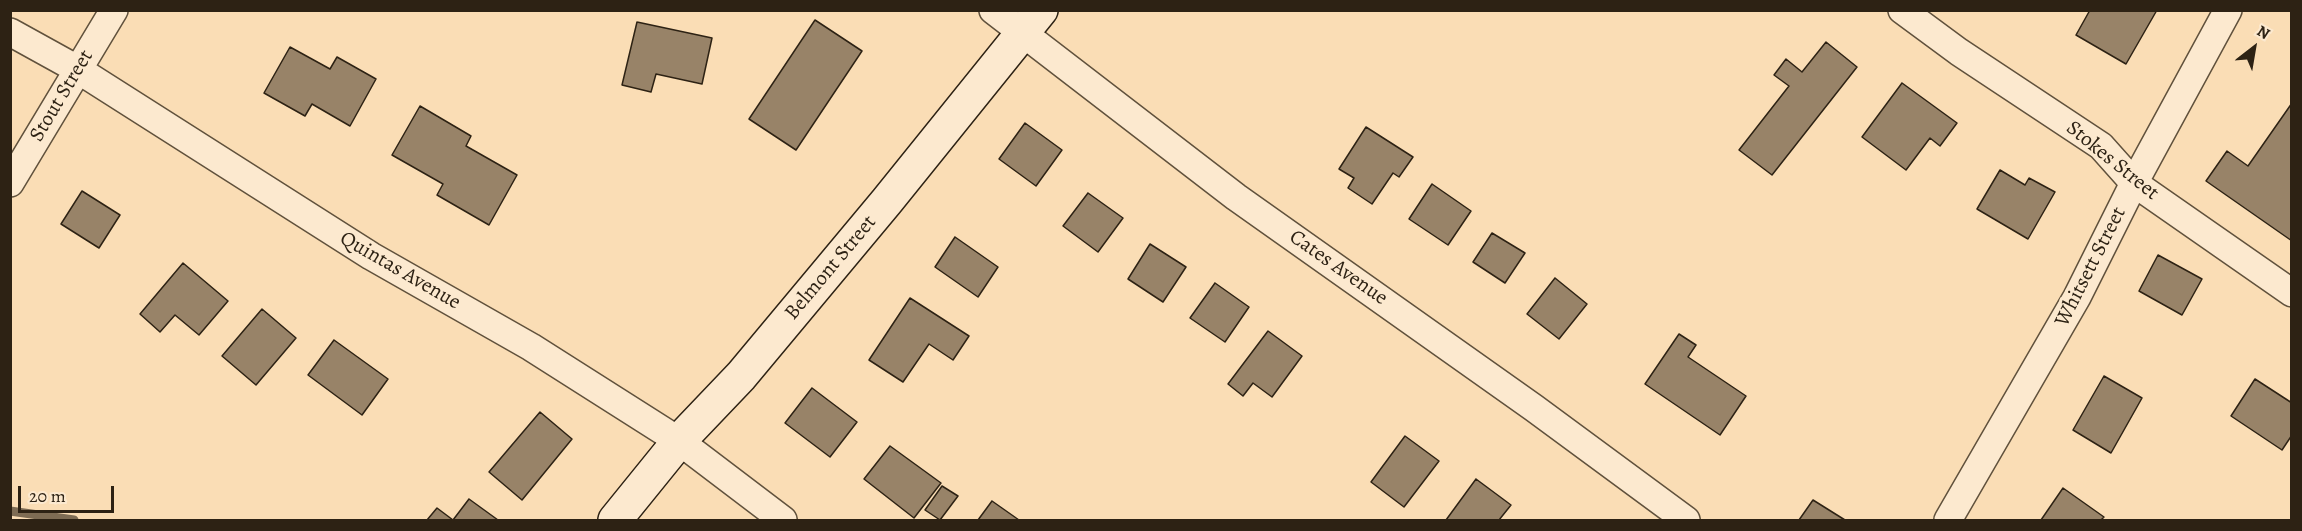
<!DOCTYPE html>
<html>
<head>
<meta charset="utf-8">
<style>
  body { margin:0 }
  #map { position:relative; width:2302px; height:531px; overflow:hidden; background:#faddb5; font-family:Alegreya,serif }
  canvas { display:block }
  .frame { position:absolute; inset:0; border:12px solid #2d2214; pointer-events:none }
  .north { position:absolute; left:2224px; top:18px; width:60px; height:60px; -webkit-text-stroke:4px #fce9cf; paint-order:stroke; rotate:31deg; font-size:16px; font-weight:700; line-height:24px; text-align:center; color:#2d2214 }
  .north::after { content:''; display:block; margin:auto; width:21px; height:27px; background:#2d2214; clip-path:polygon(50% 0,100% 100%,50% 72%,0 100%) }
  .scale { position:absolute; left:18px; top:486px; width:96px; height:27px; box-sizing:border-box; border:3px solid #2d2214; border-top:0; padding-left:8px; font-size:18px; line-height:21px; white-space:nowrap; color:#2d2214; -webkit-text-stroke:4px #fce9cf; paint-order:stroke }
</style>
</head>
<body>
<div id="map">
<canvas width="2302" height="531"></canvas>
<div class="frame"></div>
<div class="north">N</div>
<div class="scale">20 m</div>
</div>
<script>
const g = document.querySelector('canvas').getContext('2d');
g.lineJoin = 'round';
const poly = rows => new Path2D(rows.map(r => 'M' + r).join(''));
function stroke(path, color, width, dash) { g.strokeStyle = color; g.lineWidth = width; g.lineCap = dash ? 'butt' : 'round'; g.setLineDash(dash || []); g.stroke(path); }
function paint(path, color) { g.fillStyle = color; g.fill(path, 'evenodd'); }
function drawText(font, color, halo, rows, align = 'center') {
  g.font = font + ' Alegreya,serif'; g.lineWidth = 6; g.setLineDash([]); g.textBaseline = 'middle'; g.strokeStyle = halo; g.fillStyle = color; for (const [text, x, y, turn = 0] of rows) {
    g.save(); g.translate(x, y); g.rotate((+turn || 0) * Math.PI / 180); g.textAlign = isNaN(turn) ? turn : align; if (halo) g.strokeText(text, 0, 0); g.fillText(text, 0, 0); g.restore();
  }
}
stroke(poly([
  [10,511,74,520]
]), '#7e6c54', 9);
const building = poly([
  [2090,10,2157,10,2126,64,2076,35,2090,10],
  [815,20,862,51,796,150,749,119,815,20],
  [637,22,712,38,702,84,656,74,651,92,622,85,637,22],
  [1826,42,1857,67,1772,175,1739,150,1789,86,1774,75,1786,59,1802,72,1826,42],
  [290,47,330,69,337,57,376,79,350,126,312,104,305,116,264,93,290,47],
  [1902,83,1957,123,1940,146,1930,138,1906,170,1862,137,1902,83],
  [2292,103,2292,241,2206,181,2227,151,2248,166,2292,103],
  [420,106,471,136,466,146,517,175,489,225,437,195,443,184,392,155,420,106],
  [1025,123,1062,150,1036,186,999,159,1025,123],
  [1366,127,1413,157,1399,177,1393,173,1372,204,1348,188,1354,178,1339,169,1366,127],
  [2000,170,2025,185,2029,178,2055,192,2028,239,1977,209,2000,170],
  [1432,184,1471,211,1448,245,1409,219,1432,184],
  [82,191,120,215,99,248,61,224,82,191],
  [1088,193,1123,218,1098,252,1063,226,1088,193],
  [1492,233,1525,253,1505,283,1473,262,1492,233],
  [955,237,998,267,978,297,935,267,955,237],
  [1150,244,1186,267,1163,302,1128,279,1150,244],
  [2158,255,2202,279,2182,315,2139,291,2158,255],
  [183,263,228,301,199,335,175,315,160,332,140,314,183,263],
  [1555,278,1587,304,1559,339,1527,314,1555,278],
  [1215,283,1249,307,1225,342,1190,318,1215,283],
  [910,298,969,336,953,360,929,344,903,382,869,360,910,298],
  [262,309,296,338,256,385,222,356,262,309],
  [1268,331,1302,356,1272,397,1253,383,1243,396,1228,384,1268,331],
  [1679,334,1696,345,1688,357,1746,396,1720,435,1645,384,1679,334],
  [334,340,388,379,362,415,308,375,334,340],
  [2104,376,2142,398,2111,453,2073,430,2104,376],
  [2255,379,2292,403,2292,435,2282,450,2231,416,2255,379],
  [812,388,857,422,830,457,785,423,812,388],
  [540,412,572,439,522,500,489,472,540,412],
  [1405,436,1439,461,1404,507,1371,482,1405,436],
  [890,446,941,483,914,518,864,479,890,446],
  [1476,479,1511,505,1499,520,1446,520,1476,479],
  [942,486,958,496,940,520,925,510,942,486],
  [2063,488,2104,517,2101,520,2041,520,2063,488],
  [469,499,498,520,427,520,437,508,453,520,469,499],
  [1813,500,1845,520,1799,520,1813,500],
  [992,501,1019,520,978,520,992,501]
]);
paint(building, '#988368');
stroke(building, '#2d2214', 1.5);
const street = poly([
  [993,10,1236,197,1534,408,1686,520],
  [1902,10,1959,52,2101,146,2134,183,2292,293],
  [10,32,77,69,371,256,531,347,679,441,783,520],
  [10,183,114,10],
  [1948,520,2077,297,2134,183,2228,10]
]);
const secondary = poly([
  [615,520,679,441,741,376,887,201,1041,10]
]);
stroke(street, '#60513c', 30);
stroke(secondary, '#2d2214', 36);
stroke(street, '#fce9cf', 27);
stroke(secondary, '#fce9cf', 33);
drawText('21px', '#2d2214', '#fce9cf', [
  ["Stout Street",62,96,-59],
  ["Stokes Street",2112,161,39],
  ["Whitsett Street",2091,267,-63],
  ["Belmont Street",831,268,-50],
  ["Cates Avenue",1338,268,35],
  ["Quintas Avenue",400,271,30]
]);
</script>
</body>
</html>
